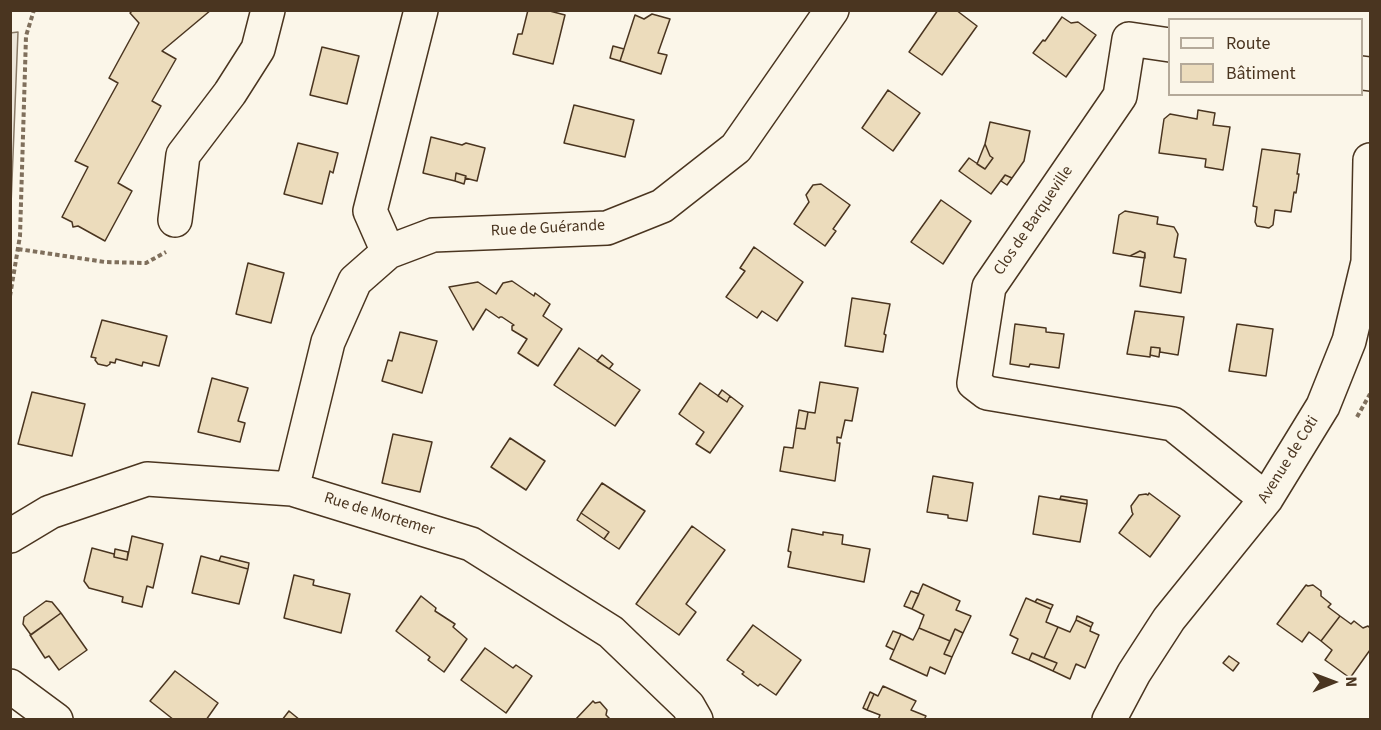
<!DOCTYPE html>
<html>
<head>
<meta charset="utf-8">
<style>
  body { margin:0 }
  #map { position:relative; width:1381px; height:730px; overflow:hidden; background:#fbf6e9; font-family:"Source Sans 3",sans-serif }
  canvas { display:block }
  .frame { position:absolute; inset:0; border:12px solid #4a3520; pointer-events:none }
  .legend { position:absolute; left:1168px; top:18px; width:195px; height:78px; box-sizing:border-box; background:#fbf6e9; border:2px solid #b4a999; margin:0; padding:8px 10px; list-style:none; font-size:18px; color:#4a3520 }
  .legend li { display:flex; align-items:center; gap:12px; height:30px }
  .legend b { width:30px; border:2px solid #b4a999 }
  .north { position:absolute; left:1303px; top:652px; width:60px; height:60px; -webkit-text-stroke:4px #fbf6e9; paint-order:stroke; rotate:89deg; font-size:16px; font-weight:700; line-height:24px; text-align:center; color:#4a3520 }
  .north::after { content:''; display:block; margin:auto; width:21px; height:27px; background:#4a3520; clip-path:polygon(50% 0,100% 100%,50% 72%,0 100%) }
</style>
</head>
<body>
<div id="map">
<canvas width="1381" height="730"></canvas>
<div class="frame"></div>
<ul class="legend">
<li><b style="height:8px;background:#fbf6e9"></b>Route</li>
<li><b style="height:16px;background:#ecdcbc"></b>Bâtiment</li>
</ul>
<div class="north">N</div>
</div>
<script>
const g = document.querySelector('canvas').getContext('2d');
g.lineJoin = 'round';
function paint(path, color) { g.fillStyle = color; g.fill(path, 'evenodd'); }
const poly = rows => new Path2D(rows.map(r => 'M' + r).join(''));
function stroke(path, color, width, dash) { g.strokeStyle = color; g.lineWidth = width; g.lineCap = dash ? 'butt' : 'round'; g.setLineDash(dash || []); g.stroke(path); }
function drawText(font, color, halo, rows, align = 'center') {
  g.font = font + ' "Source Sans 3",sans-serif'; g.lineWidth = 4.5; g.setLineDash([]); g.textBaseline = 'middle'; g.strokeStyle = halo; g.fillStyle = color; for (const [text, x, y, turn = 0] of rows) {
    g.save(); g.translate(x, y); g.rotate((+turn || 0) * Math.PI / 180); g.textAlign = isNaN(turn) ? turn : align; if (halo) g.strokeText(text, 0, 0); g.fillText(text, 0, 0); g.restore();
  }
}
const green = poly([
  [18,32,11,205,10,33,18,32]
]);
paint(green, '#ede6d9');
stroke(green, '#887966', 1.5);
const building = poly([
  [133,10,211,10,162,51,176,59,152,101,161,106,118,183,132,191,105,241,78,226,73,227,72,222,62,217,88,167,75,161,118,83,109,78,139,23,130,13,133,10],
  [528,10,546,10,565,15,553,64,513,54,518,34,522,34,528,10],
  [938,10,956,10,977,26,942,75,909,52,938,10],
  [652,14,670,19,658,53,667,55,661,74,620,61,635,15,644,19,652,14],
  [1062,17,1071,23,1078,22,1096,35,1066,77,1033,53,1043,40,1045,41,1062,17],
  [613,46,624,49,620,61,610,58,613,46],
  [322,47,359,56,347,104,310,95,322,47],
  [888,90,920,113,893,151,862,128,888,90],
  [574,105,634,120,625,157,564,143,574,105],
  [1198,110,1215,113,1213,125,1230,127,1223,170,1205,167,1206,159,1159,153,1164,119,1170,114,1197,119,1198,110],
  [990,122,1030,131,1024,161,1012,178,1005,175,991,194,959,171,969,158,985,169,993,158,990,156,985,144,990,122],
  [431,137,462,145,466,143,485,148,477,181,465,178,466,176,456,173,455,181,423,173,431,137],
  [298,143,338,153,333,173,330,171,322,204,284,194,298,143],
  [985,144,990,156,993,158,985,169,977,164,985,144],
  [1262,149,1300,154,1297,174,1299,174,1296,193,1294,192,1291,212,1275,210,1273,225,1269,228,1257,226,1255,222,1257,207,1253,206,1262,149],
  [456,173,466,176,464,184,455,181,456,173],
  [1005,175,1012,178,1007,185,1001,181,1005,175],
  [821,184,850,205,833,229,836,231,825,246,794,224,809,202,806,195,813,185,821,184],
  [941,200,971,221,943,264,911,242,941,200],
  [1125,211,1158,217,1157,224,1174,227,1178,234,1174,257,1186,259,1181,293,1140,286,1145,253,1140,251,1130,256,1113,253,1119,215,1125,211],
  [754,247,803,282,777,321,762,311,757,318,726,297,745,271,740,268,754,247],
  [1140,251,1145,253,1145,258,1130,256,1140,251],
  [248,263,284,273,271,323,236,314,248,263],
  [512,281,534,296,535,293,550,304,543,316,562,329,538,366,518,353,527,339,512,330,512,326,514,325,502,317,500,317,499,318,486,309,473,330,449,287,478,282,496,294,503,283,512,281],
  [852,298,890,304,884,334,886,335,883,352,845,346,852,298],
  [1135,311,1184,317,1178,355,1160,352,1160,348,1151,347,1150,357,1127,354,1135,311],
  [102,320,167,336,159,366,143,362,142,366,116,359,115,363,110,362,110,364,107,366,98,364,95,360,96,358,91,357,102,320],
  [1015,324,1046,328,1046,332,1064,334,1059,368,1030,364,1029,367,1010,364,1015,324],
  [1237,324,1273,329,1266,376,1229,371,1237,324],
  [400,332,437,341,422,393,382,381,388,360,392,361,400,332],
  [1151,347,1160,348,1159,357,1150,355,1151,347],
  [579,348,640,390,615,426,554,385,579,348],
  [602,355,613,364,609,369,597,361,602,355],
  [212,378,248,388,238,421,245,423,240,442,198,432,212,378],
  [820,382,858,388,852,421,845,420,841,438,837,437,837,443,840,443,835,481,780,471,784,447,793,448,796,428,805,429,808,412,815,413,820,382],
  [700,383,727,402,730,396,743,406,710,453,696,444,704,432,679,414,700,383],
  [722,390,730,396,727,402,718,396,722,390],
  [32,392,85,404,72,456,18,444,32,392],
  [799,410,808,412,805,429,796,428,799,410],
  [393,434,432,442,420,492,382,483,393,434],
  [510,438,545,461,526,490,491,467,510,438],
  [933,476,973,483,967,521,948,518,948,515,927,512,933,476],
  [602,483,645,511,619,549,604,539,609,532,581,513,602,483],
  [1149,493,1180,516,1150,557,1119,533,1133,514,1132,512,1131,506,1139,495,1146,494,1148,495,1149,493],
  [1039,496,1087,504,1080,542,1033,534,1039,496],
  [1061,496,1087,500,1087,504,1060,499,1061,496],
  [581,513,609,532,604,539,577,520,581,513],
  [692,526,725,550,686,604,696,612,679,635,636,604,692,526],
  [792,529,823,535,823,532,843,535,842,544,870,549,864,582,788,567,791,552,788,551,792,529],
  [132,536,163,544,153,588,147,586,142,607,122,602,123,597,89,588,84,581,92,548,114,554,114,557,127,560,132,536],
  [115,549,128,552,127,560,114,557,115,549],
  [201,556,248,569,239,604,192,593,201,556],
  [221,556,249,563,248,569,219,561,221,556],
  [294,575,314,580,313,585,350,594,341,633,284,618,294,575],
  [923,584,960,601,956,610,971,616,963,633,955,629,950,641,919,628,924,615,912,609,923,584],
  [1306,585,1308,586,1313,585,1321,591,1321,596,1331,604,1328,607,1340,616,1321,641,1309,632,1302,642,1277,624,1306,585],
  [911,591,919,594,912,609,904,606,911,591],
  [421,596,436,608,435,611,455,624,453,627,467,639,444,672,428,660,430,657,396,631,421,596],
  [1026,598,1051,609,1046,622,1058,627,1044,658,1032,653,1029,660,1012,653,1018,639,1010,635,1026,598],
  [1037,599,1053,605,1051,609,1035,602,1037,599],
  [46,601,52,602,61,613,31,635,23,624,24,617,46,601],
  [61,613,87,650,59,670,49,656,45,658,30,635,61,613],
  [1077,616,1093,623,1091,627,1076,620,1077,616],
  [1340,616,1351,624,1354,621,1363,628,1368,626,1370,628,1370,650,1350,678,1325,660,1332,650,1321,641,1340,616],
  [1076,620,1091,627,1090,631,1099,635,1085,668,1076,664,1070,679,1053,671,1057,663,1044,658,1058,627,1070,632,1076,620],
  [753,625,801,660,776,695,760,684,758,686,742,674,744,672,727,660,753,625],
  [919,628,950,641,944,654,952,657,945,674,930,667,927,676,890,659,901,634,913,640,919,628],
  [955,629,963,633,952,657,944,654,955,629],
  [893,631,901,634,894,650,886,646,893,631],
  [485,648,513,668,516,665,532,676,506,713,461,680,485,648],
  [1032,653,1057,663,1053,671,1029,660,1032,653],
  [1229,656,1239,663,1233,671,1223,663,1229,656],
  [175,671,218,703,206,720,174,720,150,701,175,671],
  [883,686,916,701,911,710,926,716,924,720,878,720,880,715,867,710,874,694,878,696,883,686],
  [870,692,874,694,867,710,863,708,870,692],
  [593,701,595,703,600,702,607,710,606,715,611,720,575,720,593,701],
  [289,711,300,720,282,720,289,711]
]);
paint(building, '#ecdcbc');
stroke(building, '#4a3520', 1.5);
const minor = poly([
  [1170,45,1129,39,1120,96,989,287,974,383,987,393,1173,424,1266,499],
  [1362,73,1370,74],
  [175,220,183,155,230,93,258,49,268,10],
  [388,252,370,211,421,10],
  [292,489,328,342,355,281,388,252,433,235,607,228,662,206,736,148,832,10],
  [10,536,50,512,147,479,292,489,471,544,611,632,688,706,696,720],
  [10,686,56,720],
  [1109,720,1134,673,1169,619,1266,499,1323,406,1349,341,1368,262,1370,160]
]);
stroke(minor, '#4a3520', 36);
stroke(poly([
  [18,249,105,262,146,263,166,252],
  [10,296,20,236,26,36,34,10],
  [1357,417,1370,394]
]), '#7f6f5c', 4, [4.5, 3]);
stroke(minor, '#fbf6e9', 33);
drawText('16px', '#4a3520', '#fbf6e9', [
  ["Clos de Barqueville",1034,221,-56],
  ["Rue de Guérande",548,229,-3],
  ["Avenue de Coti",1289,460,-58],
  ["Rue de Mortemer",379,515,17]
]);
</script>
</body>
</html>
